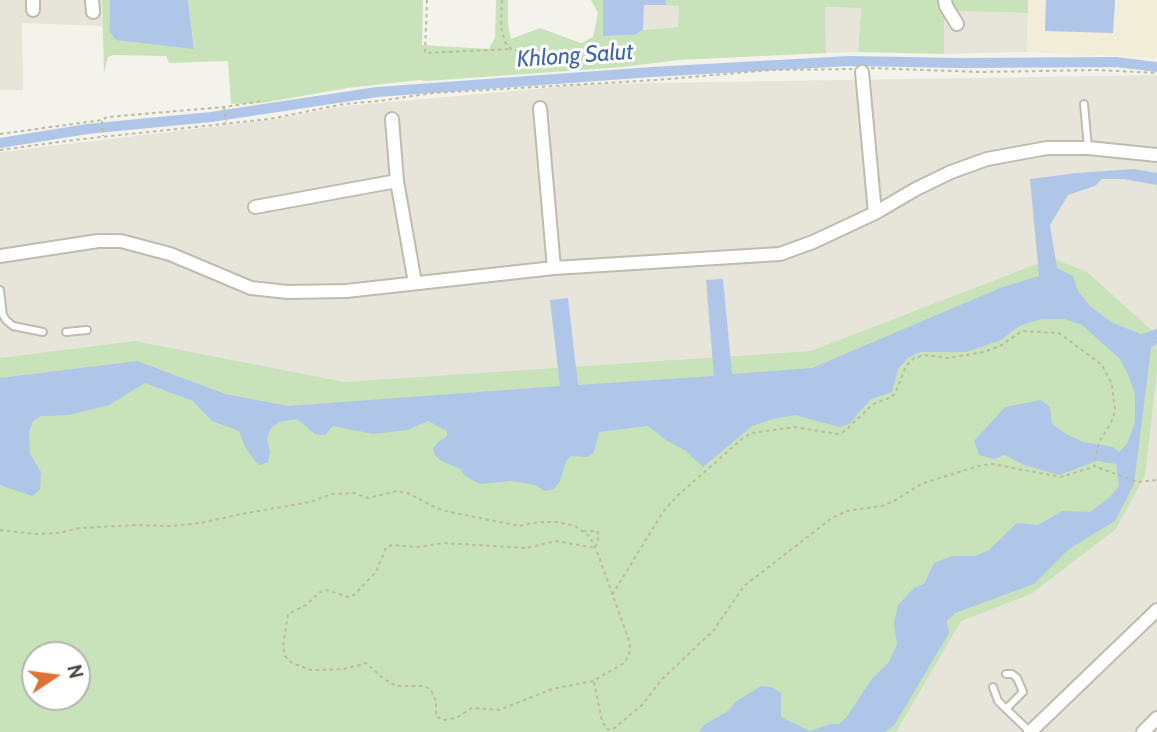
<!DOCTYPE html>
<html>
<head>
<meta charset="utf-8">
<style>
  body { margin:0 }
  #map { position:relative; width:1157px; height:732px; overflow:hidden; background:#f4f3eb; font-family:Cabin,sans-serif }
  canvas { display:block }
  .north { position:absolute; left:21px; top:641px; width:70px; height:70px; box-sizing:border-box; background:#fff; border:2px solid #b5b4b0; border-radius:50%; rotate:77deg; font-size:19px; font-weight:700; line-height:28px; text-align:center; color:#47443a }
  .north::after { content:''; display:block; margin:auto; width:24px; height:32px; background:#e07035; clip-path:polygon(50% 0,100% 100%,50% 72%,0 100%) }
</style>
</head>
<body>
<div id="map">
<canvas width="1157" height="732"></canvas>
<div class="north">N</div>
</div>
<script>
const g = document.querySelector('canvas').getContext('2d');
g.lineJoin = 'round';
function paint(path, color) { g.fillStyle = color; g.fill(path, 'evenodd'); }
const poly = rows => new Path2D(rows.map(r => 'M' + r).join(''));
function stroke(path, color, width, dash) { g.strokeStyle = color; g.lineWidth = width; g.lineCap = dash ? 'butt' : 'round'; g.setLineDash(dash || []); g.stroke(path); }
function drawText(font, color, halo, rows, align = 'center') {
  g.font = font + ' Cabin,sans-serif'; g.lineWidth = 6; g.setLineDash([]); g.textBaseline = 'middle'; g.strokeStyle = halo; g.fillStyle = color; for (const [text, x, y, turn = 0] of rows) {
    g.save(); g.translate(x, y); g.rotate((+turn || 0) * Math.PI / 180); g.textAlign = isNaN(turn) ? turn : align; if (halo) g.strokeText(text, 0, 0); g.fillText(text, 0, 0); g.restore();
  }
}
paint(poly([
  [0,0,102,0,102,26,22,23,23,90,0,90],
  [644,5,679,5,679,27,643,30],
  [824,7,861,8,858,52,826,53],
  [943,11,1028,13,1027,52,944,54],
  [1157,75,1157,732,0,732,0,152,269,120,344,106,591,84],
  [35,655,77,655,77,697,35,697]
]), '#e7e5da');
paint(poly([
  [1028,0,1157,0,1157,58,1027,52]
]), '#f2edd9');
paint(poly([
  [102,0,110,0,109,30,194,48,188,0,423,0,422,45,489,49,495,37,496,0,508,0,508,24,511,39,540,28,581,43,593,37,598,13,591,0,603,0,604,36,635,35,643,30,678,27,679,6,666,5,666,0,1028,0,1028,13,944,11,944,54,858,52,861,8,825,7,826,53,678,60,623,67,427,81,420,80,348,88,262,103,231,104,228,61,169,63,166,56,114,55,108,57,104,73],
  [1052,258,1087,272,1157,335,1157,371,1145,476,1115,530,1031,594,961,621,896,732,0,732,0,358,135,341,344,382,811,351],
  [35,655,77,655,77,697,35,697]
]), '#c8e3b9');
paint(poly([
  [110,0,188,0,194,49,116,40,109,31],
  [603,0,666,0,666,5,644,5,643,30,635,35,603,36],
  [1046,0,1115,0,1113,33,1045,31],
  [1134,169,1157,173,1157,185,1123,179,1102,179,1095,186,1068,195,1050,225,1057,268,1073,276,1078,291,1090,306,1111,322,1141,334,1157,329,1157,343,1151,348,1134,484,1115,521,1069,549,1034,584,955,613,947,621,949,633,895,724,885,732,699,732,704,725,728,711,735,702,761,686,771,687,781,693,781,717,810,731,830,724,839,724,846,718,871,680,889,662,897,644,894,623,898,605,914,588,924,584,934,563,952,556,976,556,989,550,1017,523,1038,525,1063,511,1090,512,1110,497,1119,486,1116,464,1097,461,1059,475,1024,465,1005,455,994,459,979,455,974,441,1005,407,1041,400,1050,407,1052,424,1064,433,1083,442,1113,447,1119,452,1127,444,1135,422,1135,394,1128,374,1119,358,1082,325,1064,319,1041,319,1019,326,1001,340,966,352,920,352,908,358,898,369,892,392,871,399,849,424,839,427,795,415,773,419,752,426,703,467,686,451,666,440,648,426,599,432,594,452,587,457,571,456,566,461,560,481,554,489,545,491,535,485,511,481,480,484,465,476,459,468,441,461,435,455,433,449,437,443,447,436,447,431,428,421,407,430,373,434,333,426,325,435,315,434,297,419,279,422,270,429,267,439,270,451,268,462,260,465,255,461,245,447,239,431,212,421,193,401,145,383,109,405,69,415,41,416,33,421,29,432,30,454,41,472,40,490,32,496,0,485,0,378,137,361,225,394,288,406,560,386,550,300,568,298,578,385,714,376,706,280,723,279,732,374,812,368,1000,288,1039,276,1030,179,1077,173]
]), '#afc6e8');
stroke(poly([
  [0,143,87,129,211,117,377,92,652,72,849,61,961,63,1116,62,1157,67]
]), '#afc6e8', 10);
const service = poly([
  [1084,104,1088,148],
  [0,290,3,315,6,320,13,326,43,332],
  [66,332,87,330],
  [1006,674,1012,674,1017,678,1023,692,1006,709],
  [993,687,998,701,1030,732]
]);
const minor = poly([
  [33,0,33,10],
  [92,0,93,12],
  [945,0,946,6,957,24],
  [862,72,875,213],
  [540,108,554,268],
  [392,119,397,181],
  [255,207,397,181,415,283],
  [0,256,98,241,121,241,170,254,251,288,288,292,346,291,554,268,780,254,813,242,875,213,916,189,951,172,987,159,1047,148,1088,148,1157,155],
  [1030,732,1157,610],
  [1143,732,1157,718]
]);
stroke(service, '#bebcaf', 10);
stroke(minor, '#bebcaf', 16);
stroke(poly([
  [427,0,425,53,511,49],
  [502,0,501,27,505,42,511,49,521,52,570,53],
  [871,68,982,72,1098,70,1157,73],
  [224,107,226,122],
  [102,121,103,136],
  [0,134,102,120,107,117,224,107,262,101],
  [0,150,74,140,269,119,344,104,379,101,434,93,656,80,771,70,852,69],
  [0,530,35,534,58,533,80,528,137,525,170,526,201,523,241,514,310,502,332,494,354,493,368,498,397,491,408,493,436,508,450,512,519,526,539,522,557,522,575,526,588,535,594,544,599,557,630,643,629,655,624,663,593,681,552,689,499,710,472,708,456,718,443,720,436,716,436,701,431,690,424,686,396,686,384,679,366,663,344,669,318,670,311,670,292,663,285,656,283,646,288,614,306,605,320,592,327,590,348,597,354,595,376,572,386,548,392,545,417,547,444,543,526,548,556,541,596,548],
  [583,531,597,531,599,535,596,546],
  [612,595,663,512,676,497,743,438,752,433,795,427,837,434,845,431,873,404,892,397,897,389,906,366,914,358,925,355,948,358,984,352,1000,346,1022,331,1059,333,1102,365,1112,384,1115,411,1111,423,1099,442,1094,466,1138,482,1157,480],
  [594,682,602,721,607,729,612,730,643,704,661,680,713,631,744,586,832,518,846,511,882,506,896,500,921,484,978,466,992,464,1061,477,1093,467]
]), '#bebaa2', 2, [3.5, 3.5]);
stroke(service, '#fff', 6);
stroke(minor, '#fff', 12);
drawText('italic 23px', '#3f67a7', '#fff', [
  ["Khlong Salut",575,56,-4]
]);
</script>
</body>
</html>
